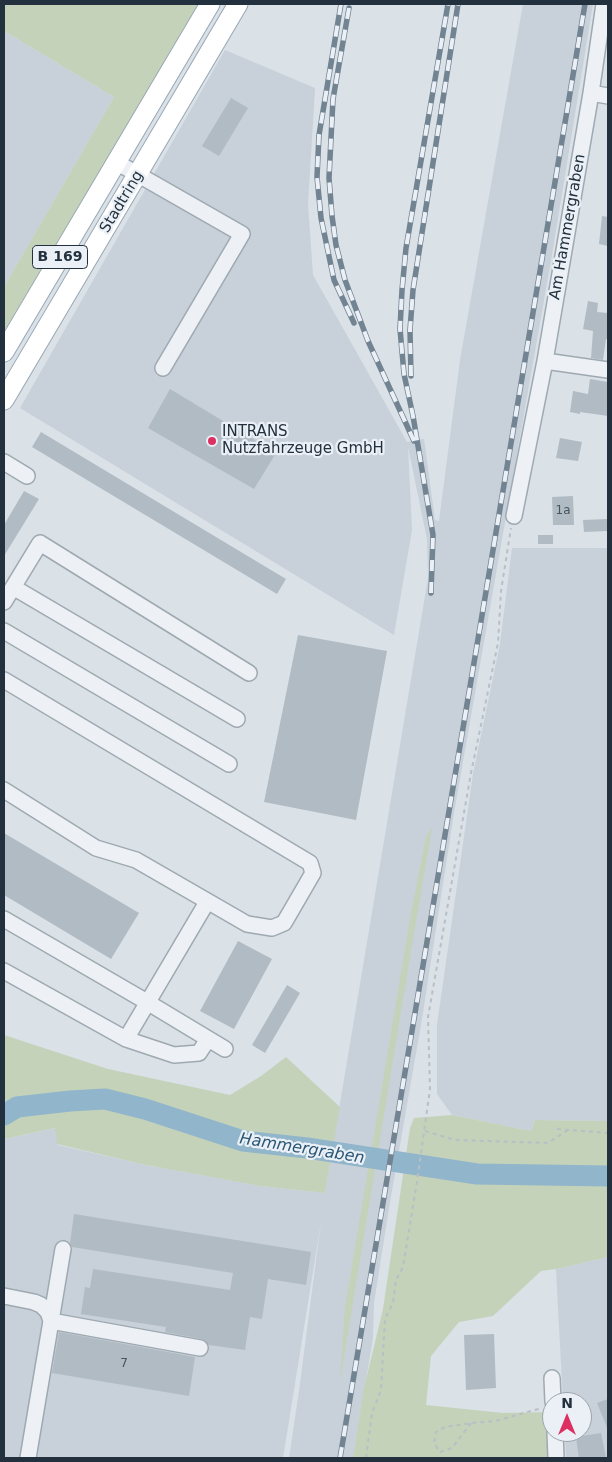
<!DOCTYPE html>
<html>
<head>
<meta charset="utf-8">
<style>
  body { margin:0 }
  #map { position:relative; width:612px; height:1462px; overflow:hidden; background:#dae1e7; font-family:"DejaVu Sans",sans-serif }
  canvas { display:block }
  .frame { position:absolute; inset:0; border:5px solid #23313e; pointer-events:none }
  .north { position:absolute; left:542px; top:1392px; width:50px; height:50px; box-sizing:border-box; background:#eaf0f5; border:1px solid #9aa4ac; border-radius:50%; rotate:0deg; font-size:14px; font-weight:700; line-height:20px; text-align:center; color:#23313e }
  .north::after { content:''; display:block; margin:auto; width:18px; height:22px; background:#dc3062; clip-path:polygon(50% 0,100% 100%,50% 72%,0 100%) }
</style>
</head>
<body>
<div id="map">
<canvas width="612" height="1462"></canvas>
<div class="frame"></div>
<div class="north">N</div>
</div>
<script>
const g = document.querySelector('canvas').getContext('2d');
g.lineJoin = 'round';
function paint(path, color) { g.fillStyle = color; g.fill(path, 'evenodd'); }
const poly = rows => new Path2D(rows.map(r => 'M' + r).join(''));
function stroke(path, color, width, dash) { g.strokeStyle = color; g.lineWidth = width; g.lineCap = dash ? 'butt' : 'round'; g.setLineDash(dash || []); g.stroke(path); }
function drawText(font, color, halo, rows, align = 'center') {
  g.font = font + ' "DejaVu Sans",sans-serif'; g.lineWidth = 4.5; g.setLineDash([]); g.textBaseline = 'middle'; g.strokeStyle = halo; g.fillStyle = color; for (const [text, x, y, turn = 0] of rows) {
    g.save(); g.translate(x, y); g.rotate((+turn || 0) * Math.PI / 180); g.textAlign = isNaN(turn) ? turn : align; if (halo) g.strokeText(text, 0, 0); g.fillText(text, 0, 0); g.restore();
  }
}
paint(poly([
  [523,4,593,4,553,249,454,813,422,1019,390,1202,374,1303,373,1338,353,1458,289,1458,299,1391,321,1222,283,1458,4,1458,4,1139,56,1128,58,1145,141,1164,260,1186,325,1193,428,578,427,539,408,447,412,530,394,635,20,408,225,50,315,88,308,204,313,275,407,442,424,439,435,520,439,521,460,360],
  [4,31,114,97,4,287],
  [512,548,608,548,608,1121,535,1120,531,1131,452,1115,437,1094,437,1025,473,774,500,644],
  [608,1257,608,1458,566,1458,565,1432,582,1432,582,1402,563,1402,556,1269]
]), '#c8d0d9');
paint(poly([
  [4,4,198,4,4,335,4,287,114,97,4,31],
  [432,828,410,956,340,1382,345,1307,410,919,426,837],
  [4,1035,108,1069,230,1095,261,1076,286,1057,340,1107,325,1193,260,1186,141,1164,57,1144,55,1128,4,1139],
  [452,1115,531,1131,535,1120,608,1121,608,1257,556,1269,541,1271,493,1316,459,1322,431,1356,426,1405,503,1413,549,1412,550,1458,353,1458,364,1388,383,1309,410,1128,414,1118]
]), '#c4d2ba');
stroke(poly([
  [4,1115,17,1107,70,1101,105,1099,145,1109,243,1141,307,1148,477,1174,608,1176]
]), '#91b5cb', 21);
paint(poly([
  [231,98,248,108,219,156,202,146],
  [602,216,608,217,608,246,599,244],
  [588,301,598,303,597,312,608,313,608,339,606,339,603,360,591,358,593,331,583,329],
  [590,379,608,382,608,416,580,412,580,414,570,412,573,391,588,394],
  [170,389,276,453,254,489,148,428],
  [41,432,286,579,277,594,32,447],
  [560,438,582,442,578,461,556,458],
  [24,491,39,499,4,556,4,525],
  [573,496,574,525,553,525,552,497],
  [608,519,608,531,584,532,583,520],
  [538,535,553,535,553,544,538,544],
  [298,635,387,651,356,820,264,802],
  [4,833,139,913,111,959,4,895],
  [238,941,272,959,234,1029,200,1011],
  [287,985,300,993,265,1053,252,1045],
  [74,1214,311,1252,306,1285,268,1279,262,1319,250,1317,245,1350,209,1345,202,1339,165,1332,166,1327,81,1314,85,1287,90,1288,93,1269,230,1290,233,1273,72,1247,70,1243],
  [59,1332,195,1357,189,1396,52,1373],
  [494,1334,496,1388,466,1390,464,1335],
  [608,1399,608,1430,597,1403],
  [601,1433,606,1458,579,1458,576,1437]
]), '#b1bbc4');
const minor = poly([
  [604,4,591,93,545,361,608,370],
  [591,93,608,96],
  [116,162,242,234,163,368],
  [4,462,27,476],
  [514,516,545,361],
  [13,587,237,719],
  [4,602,40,543,249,673],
  [4,631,229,764],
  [4,680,310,863,313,873,284,923,272,928,247,924,136,860,96,848,4,790],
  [4,919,147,1002,225,1049],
  [4,971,126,1039,174,1055,199,1053,208,1039],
  [126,1039,207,902],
  [63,1249,51,1321,200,1348],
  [4,1296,34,1302,41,1305,48,1312,51,1321,28,1458],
  [552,1378,553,1402],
  [555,1432,556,1458]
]);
const major = poly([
  [4,352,210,4],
  [4,400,238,4]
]);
stroke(minor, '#9fa9b1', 18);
stroke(major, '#98a7b4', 21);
stroke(poly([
  [557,1129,608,1133],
  [425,1131,455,1140,548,1143,568,1130],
  [471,1423,452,1448,440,1452,434,1443,436,1432,445,1427,471,1423,495,1421,542,1408],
  [366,1458,372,1413,381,1390,385,1319,393,1303,396,1280,403,1267,417,1182,430,1089,428,1017,471,773,498,643,501,591,511,528]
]), '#b8bfc5', 2, [4, 4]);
stroke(minor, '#edf1f5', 15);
stroke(major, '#fff', 19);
const rail = poly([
  [341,4,319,135,317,177,321,218,334,280,354,323],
  [349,8,333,99,329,178,332,216,336,245,345,280,368,341,414,441],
  [411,376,410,330,413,290,458,4],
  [431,593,433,535,413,416,404,374,400,329,402,290,406,248,448,4],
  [340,1458,585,4]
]);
stroke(rail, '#728392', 5.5);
stroke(rail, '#eaf0f5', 4, [11]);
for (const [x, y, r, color] of [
  [212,441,5,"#dc3062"]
]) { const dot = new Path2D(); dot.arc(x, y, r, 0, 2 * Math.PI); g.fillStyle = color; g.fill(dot); stroke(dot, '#eaf0f5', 2); }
drawText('12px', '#465460', null, [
  ["1a",563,511],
  ["7",124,1364]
]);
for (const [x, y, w] of [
  [60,257,55]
]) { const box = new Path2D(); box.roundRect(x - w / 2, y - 11.5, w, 23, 4); g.fillStyle = '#eaf0f5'; g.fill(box); stroke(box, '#23313e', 1); }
drawText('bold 14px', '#23313e', null, [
  ["B 169",60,257]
]);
drawText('15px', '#23313e', '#eaf0f5', [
  ["Stadtring",122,202,-59],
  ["Am Hammergraben",568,227,-80]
]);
drawText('15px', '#23313e', '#eaf0f5', [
  ["INTRANS",222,432],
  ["Nutzfahrzeuge GmbH",222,449]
], 'left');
drawText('italic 16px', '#2a5676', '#eaf0f5', [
  ["Hammergraben",302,1149,9]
]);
</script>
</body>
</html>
